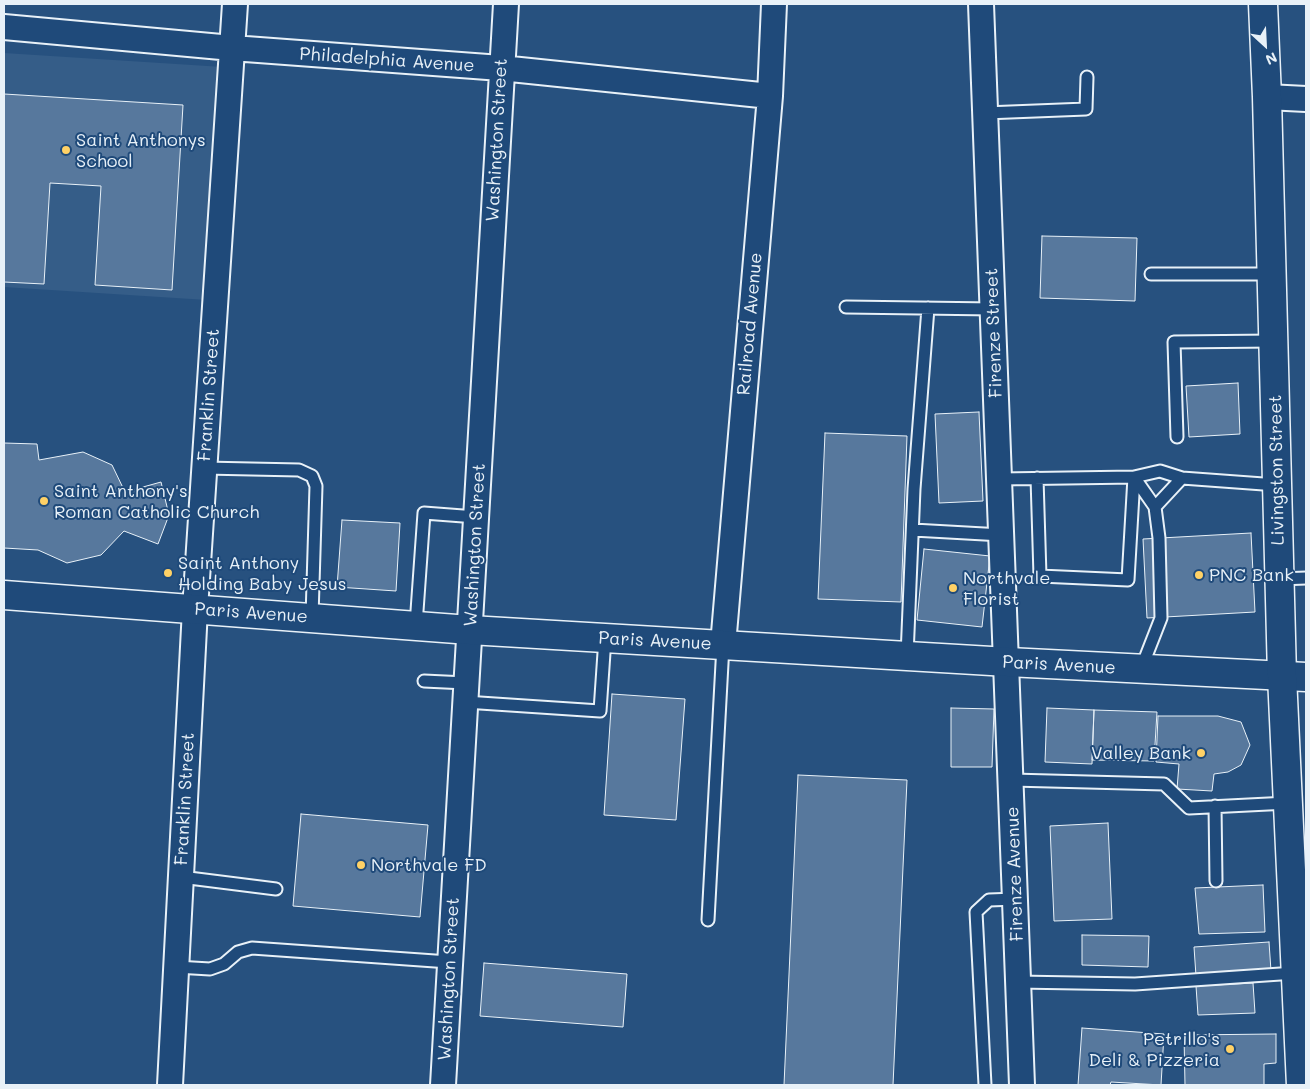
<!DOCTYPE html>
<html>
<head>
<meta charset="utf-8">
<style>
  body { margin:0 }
  #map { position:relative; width:1310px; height:1089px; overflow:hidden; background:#27517f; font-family:Mali,sans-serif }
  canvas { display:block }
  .frame { position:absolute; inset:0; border:5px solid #e8f1f8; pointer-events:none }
  .north { position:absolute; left:1240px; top:20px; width:50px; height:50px; -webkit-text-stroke:4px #1f4a7a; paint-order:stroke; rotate:155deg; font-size:14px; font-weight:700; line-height:20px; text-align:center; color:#e8f1f8 }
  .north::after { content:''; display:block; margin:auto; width:18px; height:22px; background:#e8f1f8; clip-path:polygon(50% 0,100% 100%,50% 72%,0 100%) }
</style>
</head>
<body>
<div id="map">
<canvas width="1310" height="1089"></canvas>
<div class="frame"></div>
<div class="north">N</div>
</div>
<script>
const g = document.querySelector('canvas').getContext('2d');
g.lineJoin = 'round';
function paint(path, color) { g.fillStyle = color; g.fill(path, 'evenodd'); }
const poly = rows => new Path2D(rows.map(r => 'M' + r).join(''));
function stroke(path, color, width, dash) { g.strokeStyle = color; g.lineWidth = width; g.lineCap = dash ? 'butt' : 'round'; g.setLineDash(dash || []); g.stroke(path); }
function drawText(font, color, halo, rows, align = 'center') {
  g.font = font + ' Mali,sans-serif'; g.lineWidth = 4; g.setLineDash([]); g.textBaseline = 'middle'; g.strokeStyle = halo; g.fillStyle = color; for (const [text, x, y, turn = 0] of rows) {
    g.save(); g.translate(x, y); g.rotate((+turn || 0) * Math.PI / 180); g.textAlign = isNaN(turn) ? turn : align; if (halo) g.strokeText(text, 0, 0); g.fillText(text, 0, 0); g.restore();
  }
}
paint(poly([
  [4,53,223,67,207,300,4,287]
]), '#355d88');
const building = poly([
  [4,94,183,105,172,290,95,285,101,186,50,183,44,284,4,282,4,94],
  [1042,236,1137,238,1135,301,1040,298,1042,236],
  [1238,383,1240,434,1189,437,1186,386,1238,383],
  [979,412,983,501,939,503,935,414,979,412],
  [825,433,907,436,901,602,818,599,825,433],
  [4,443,37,444,39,460,83,452,112,465,125,492,161,482,169,515,158,544,124,531,101,555,67,563,38,550,4,548,4,443],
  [342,520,400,523,396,591,337,587,342,520],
  [1251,533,1255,612,1147,618,1143,539,1251,533],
  [924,549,990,556,982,627,917,620,924,549],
  [612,694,685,699,676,820,604,815,612,694],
  [951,708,994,709,992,767,951,767,951,708],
  [1047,708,1094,710,1092,764,1045,762,1047,708],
  [1094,710,1157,712,1154,761,1092,760,1094,710],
  [1158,716,1218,716,1241,722,1250,745,1241,765,1228,772,1214,774,1212,791,1177,789,1179,764,1156,762,1158,716],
  [798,775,907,780,893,1085,784,1085,798,775],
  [301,814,428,825,420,917,293,906,301,814],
  [1108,823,1112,919,1054,921,1050,826,1108,823],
  [1263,885,1265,932,1199,934,1195,888,1263,885],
  [1082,935,1149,936,1148,967,1082,965,1082,935],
  [1269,942,1271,971,1196,976,1194,947,1269,942],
  [484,963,627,974,623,1027,480,1016,484,963],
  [1253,983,1255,1013,1198,1015,1196,986,1253,983],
  [1082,1028,1164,1034,1161,1085,1111,1082,1110,1085,1078,1085,1082,1028],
  [1276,1034,1276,1063,1264,1064,1264,1085,1185,1085,1184,1035,1276,1034]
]);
paint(building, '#57789d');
stroke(building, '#e8f1f8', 1);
const service = poly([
  [985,113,1086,109,1087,77],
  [1151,274,1272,274],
  [846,307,994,309],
  [1177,437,1174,342,1274,341],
  [204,468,299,470,312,476,316,486,312,617],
  [1134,477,1155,507,1159,538,1161,618,1141,669],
  [1037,478,1040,576,1128,580,1134,477],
  [1000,479,1134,477,1160,471,1182,478,1277,485],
  [1155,507,1182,478],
  [913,530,1002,535],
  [1280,579,1306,578],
  [416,625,424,513,476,517],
  [907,656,914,489,928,308],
  [424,681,466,683],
  [465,702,600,711,605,638],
  [1012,780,1164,784,1189,808,1288,803],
  [1215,806,1216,881],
  [181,877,276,889],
  [708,920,723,645],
  [176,967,210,969,224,964,238,952,252,948,449,962],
  [1018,982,1135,984,1295,973],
  [985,1085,976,912,989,900,1016,899]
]);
const minor = poly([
  [981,4,1022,1085],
  [4,27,232,48,501,68,770,96],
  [1267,97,1306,99],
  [723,645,770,96,774,4],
  [170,1085,195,609,235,4],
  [443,1085,506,4]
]);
const tertiary = poly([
  [4,595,470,630,1008,662,1306,677]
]);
const primary = poly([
  [1263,4,1267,97,1282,676,1301,1085]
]);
stroke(service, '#e8f1f8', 15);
stroke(minor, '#e8f1f8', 28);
stroke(tertiary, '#e8f1f8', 31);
stroke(primary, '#e8f1f8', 31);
stroke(service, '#1f4a7a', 11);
stroke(minor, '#1f4a7a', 24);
stroke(tertiary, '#1f4a7a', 28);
stroke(primary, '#1f4a7a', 28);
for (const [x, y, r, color] of [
  [66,150,5,"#ffd166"],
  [44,501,5,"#ffd166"],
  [168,573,5,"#ffd166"],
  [1199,575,5,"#ffd166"],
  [953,588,5,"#ffd166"],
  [1201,753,5,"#ffd166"],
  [361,865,5,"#ffd166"],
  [1230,1049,5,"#ffd166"]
]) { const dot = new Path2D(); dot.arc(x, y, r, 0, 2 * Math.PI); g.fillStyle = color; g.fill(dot); stroke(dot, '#1f4a7a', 2); }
drawText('18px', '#e8f1f8', '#1f4a7a', [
  ["Philadelphia Avenue",387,60,4],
  ["Washington Street",497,140,-87],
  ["Railroad Avenue",750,324,-85],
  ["Firenze Street",994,333,-92],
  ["Franklin Street",209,395,-86],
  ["Livingston Street",1277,470,-91],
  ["Washington Street",475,545,-87],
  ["Paris Avenue",251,613,4],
  ["Paris Avenue",655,641,3],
  ["Paris Avenue",1059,665,3],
  ["Franklin Street",185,799,-87],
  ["Firenze Avenue",1015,874,-92],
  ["Washington Street",449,979,-87]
]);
drawText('18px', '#e8f1f8', '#1f4a7a', [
  ["Saint Anthonys",76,140],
  ["School",76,161],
  ["Saint Anthony's",54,491],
  ["Roman Catholic Church",54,512],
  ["Saint Anthony",178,563],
  ["Holding Baby Jesus",178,584],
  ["PNC Bank",1209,575],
  ["Northvale",963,578],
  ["Florist",963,599],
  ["Valley Bank",1191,753,"right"],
  ["Northvale FD",371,865],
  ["Petrillo's",1220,1039,"right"],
  ["Deli & Pizzeria",1220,1060,"right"]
], 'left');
</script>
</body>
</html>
